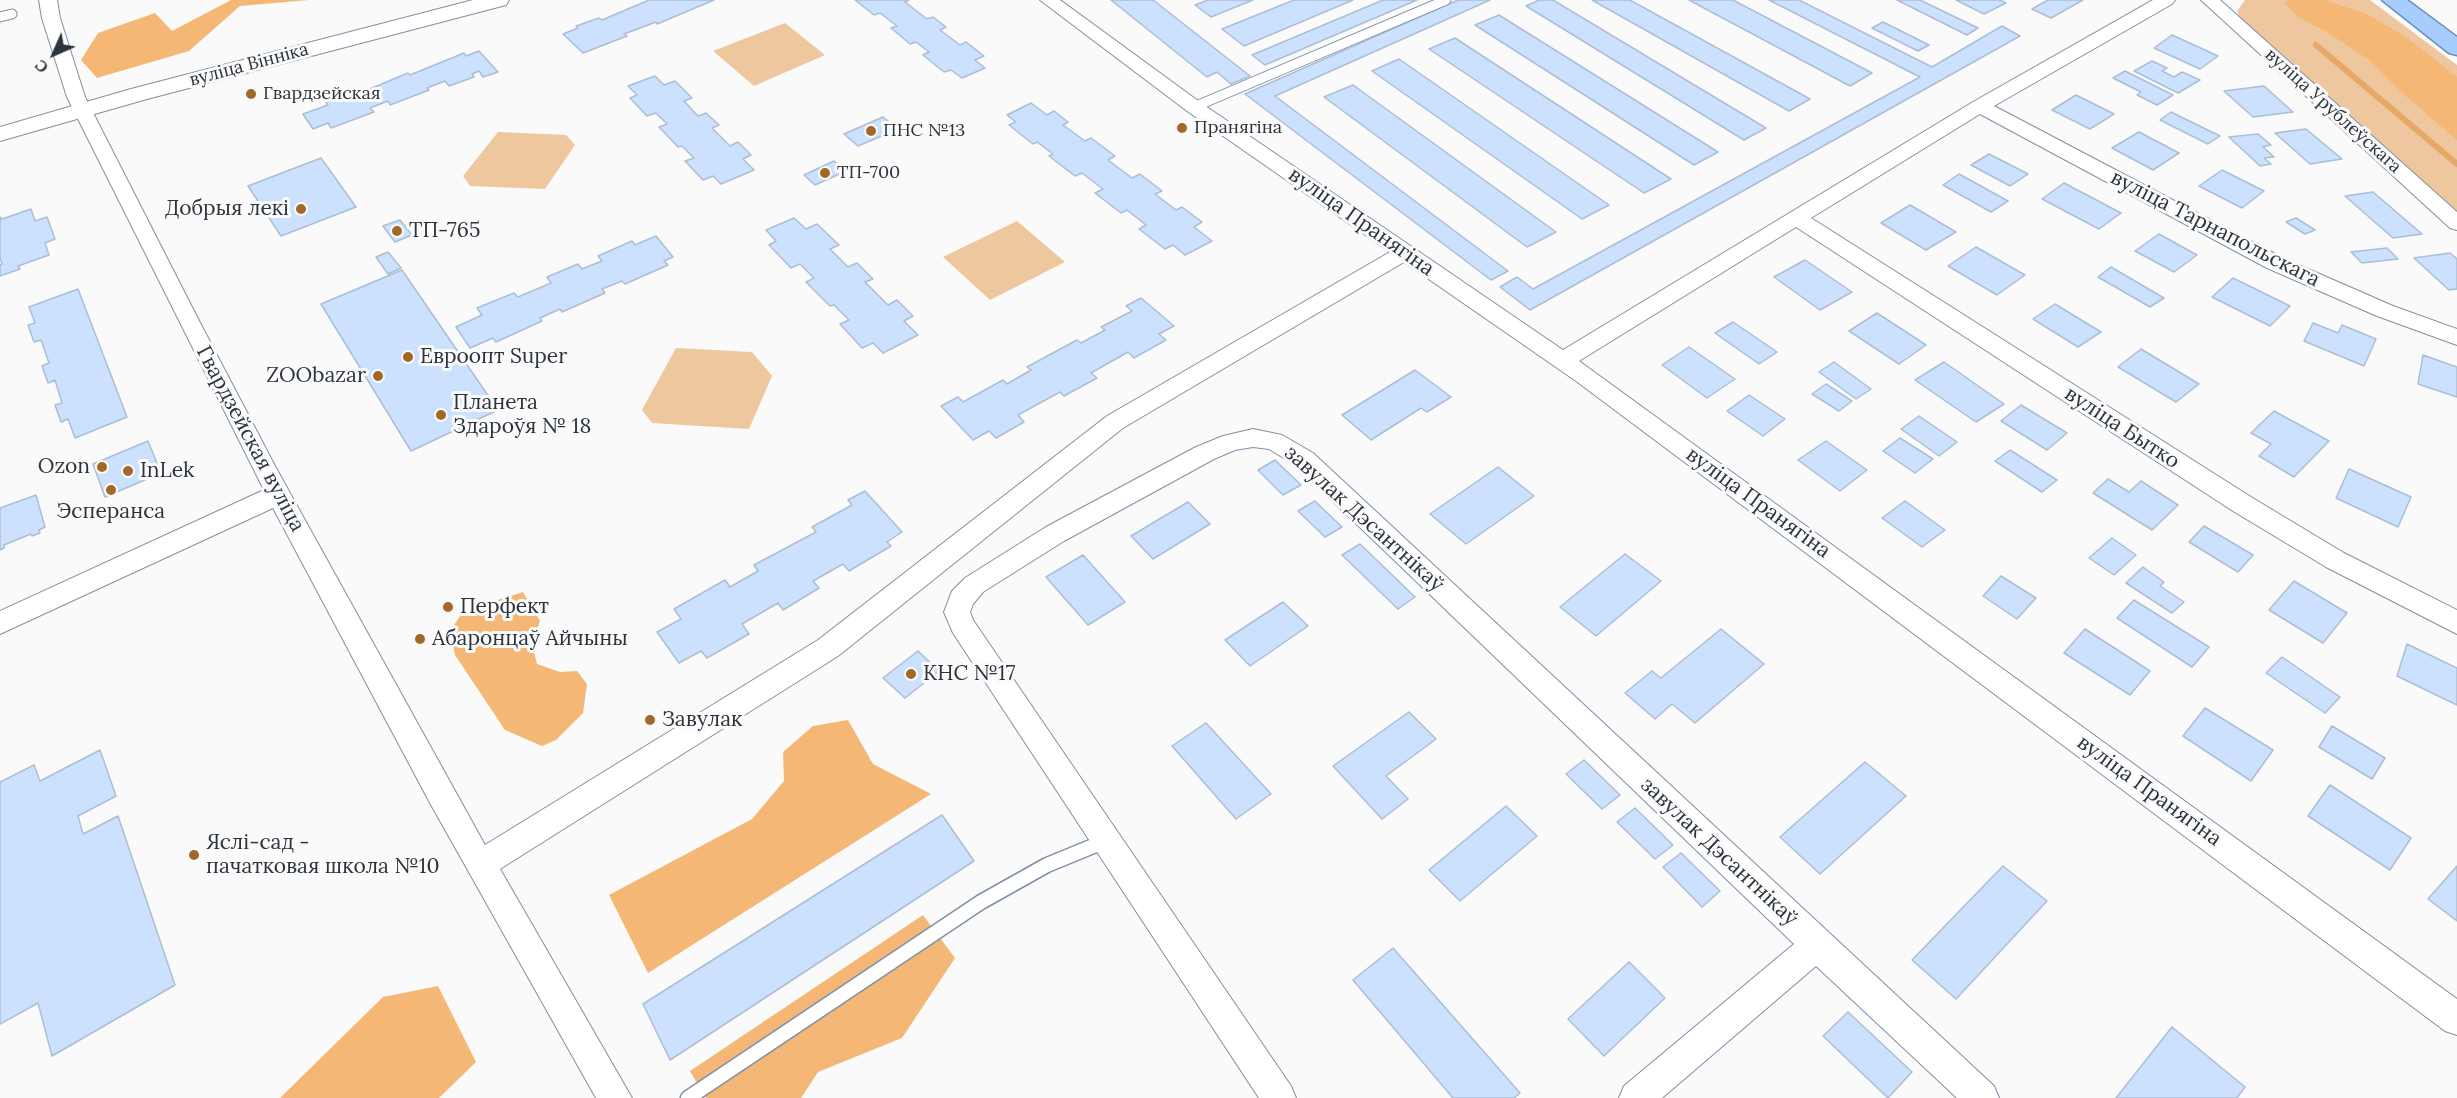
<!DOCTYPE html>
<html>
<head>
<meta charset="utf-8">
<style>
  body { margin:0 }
  #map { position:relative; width:2457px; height:1098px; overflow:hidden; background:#fafafa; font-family:Lora,serif }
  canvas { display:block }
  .north { position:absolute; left:24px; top:24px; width:60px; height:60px; -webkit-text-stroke:4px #fafafa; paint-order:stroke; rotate:225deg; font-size:16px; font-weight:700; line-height:24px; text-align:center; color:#2b333c }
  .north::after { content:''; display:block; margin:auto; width:21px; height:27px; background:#2b333c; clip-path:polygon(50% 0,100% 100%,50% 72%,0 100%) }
</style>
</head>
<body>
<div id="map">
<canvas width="2457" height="1098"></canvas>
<div class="north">С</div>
</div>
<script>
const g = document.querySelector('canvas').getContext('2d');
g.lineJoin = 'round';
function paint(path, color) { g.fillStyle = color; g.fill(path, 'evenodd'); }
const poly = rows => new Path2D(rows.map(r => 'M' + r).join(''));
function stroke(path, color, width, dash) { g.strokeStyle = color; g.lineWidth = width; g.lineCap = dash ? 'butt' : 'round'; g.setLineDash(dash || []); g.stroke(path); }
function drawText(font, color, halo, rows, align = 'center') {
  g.font = font + ' Lora,serif'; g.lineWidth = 6; g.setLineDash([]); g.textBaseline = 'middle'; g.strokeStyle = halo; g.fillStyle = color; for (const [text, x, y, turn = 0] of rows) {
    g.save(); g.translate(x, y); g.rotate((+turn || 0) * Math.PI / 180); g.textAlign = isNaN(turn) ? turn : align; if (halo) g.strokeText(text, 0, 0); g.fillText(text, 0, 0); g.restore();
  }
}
paint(poly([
  [2245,0,2370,0,2457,65,2457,216,2240,18,2237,11],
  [785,23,825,55,754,86,713,51],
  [498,132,566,135,575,145,545,189,470,186,463,176],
  [1017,221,1065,262,990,300,943,257],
  [676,348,752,352,772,376,749,429,652,423,642,410]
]), '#efc79e');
paint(poly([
  [231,0,309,0,240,6,189,51,97,78,81,60,98,33,155,13,172,31],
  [2288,0,2325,0,2367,14,2406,37,2457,77,2457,140,2401,92,2369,60,2330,34,2298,17,2285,3],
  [523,592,540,621,532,644,537,664,560,672,577,671,587,684,583,713,556,740,542,746,505,730,455,655,450,631,460,616,485,604],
  [848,720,873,764,931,794,648,973,609,895,752,819,784,781,783,752,813,726],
  [923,915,955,958,902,1038,818,1072,801,1098,706,1098,690,1071],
  [438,986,476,1062,439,1098,280,1098,383,997]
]), '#f5b775');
stroke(poly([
  [2316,45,2457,164]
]), '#e5a866', 6);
const building = poly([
  [649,0,714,0,657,24,656,22,624,34,627,36,583,53,563,34,578,28,576,26,599,18,602,20,649,0],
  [855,0,909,0,905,2,927,19,933,17,946,27,940,30,960,45,966,42,984,56,975,60,985,68,962,78,951,70,944,72,923,55,929,52,916,42,910,44,891,28,897,26,880,13,874,15,855,0],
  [1111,0,1153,0,1250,76,1231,84,1217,72,1207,77,1111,0],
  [1208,0,1253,0,1211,17,1195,5,1208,0],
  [1294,0,1353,0,1244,46,1222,29,1294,0],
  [1383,0,1417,0,1265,65,1252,55,1383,0],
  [1458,0,1490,0,1275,96,1508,271,1491,280,1245,94,1458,0],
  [1539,0,1553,0,1766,128,1744,140,1526,6,1539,0],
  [1592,0,1630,0,1810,99,1789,111,1592,0],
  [1689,0,1733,0,1872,73,1850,86,1689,0],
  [1769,0,1799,0,1932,67,2002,26,2020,36,1530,310,1500,287,1517,277,1533,289,1920,77,1769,0],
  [1897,0,1920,0,1978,28,1967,35,1897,0],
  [1956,0,2000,0,2006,3,1984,14,1956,0],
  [2048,0,2083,0,2051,18,2032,9,2048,0],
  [1499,15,1718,152,1694,165,1475,25,1499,15],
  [1883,22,1929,45,1918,51,1872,28,1883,22],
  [2172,35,2218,56,2200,69,2154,48,2172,35],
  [1455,38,1671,179,1644,193,1429,49,1455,38],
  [479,51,498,72,483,77,479,71,472,74,474,77,449,86,445,81,427,88,429,90,390,105,388,101,370,108,374,112,331,128,328,123,313,129,303,114,328,105,326,102,357,91,360,93,408,73,410,75,464,53,466,56,479,51],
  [1399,59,1609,205,1582,219,1372,71,1399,59],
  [2152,61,2167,68,2162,71,2174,77,2182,72,2200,80,2178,93,2134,71,2152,61],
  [2125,71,2173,95,2157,105,2137,95,2141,92,2113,78,2125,71],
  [655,76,664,85,675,81,692,98,684,101,698,116,706,113,719,125,712,128,730,146,738,142,751,155,743,159,754,170,721,184,713,176,703,180,685,161,694,158,682,146,678,147,659,127,667,124,656,113,647,116,630,98,637,95,628,86,655,76],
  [1353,85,1556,232,1527,247,1324,97,1353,85],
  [2264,86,2293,112,2253,117,2224,91,2264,86],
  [2076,95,2114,114,2090,129,2052,110,2076,95],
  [1031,103,1047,115,1054,111,1068,122,1063,125,1085,141,1091,138,1115,156,1108,160,1132,178,1140,174,1162,191,1155,194,1176,210,1182,207,1202,222,1194,227,1212,241,1185,255,1173,245,1165,249,1139,229,1146,225,1127,210,1121,213,1095,193,1103,189,1082,173,1075,176,1049,156,1053,154,1037,142,1033,144,1009,125,1016,122,1007,115,1031,103],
  [2171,112,2220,136,2208,144,2160,120,2171,112],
  [883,117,898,129,858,146,844,134,883,117],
  [2306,129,2342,159,2310,164,2275,133,2306,129],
  [2139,132,2179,153,2153,170,2112,148,2139,132],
  [2258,134,2271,145,2263,147,2274,157,2264,158,2271,164,2260,166,2229,137,2258,134],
  [1989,154,2028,174,2010,186,1971,165,1989,154],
  [321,158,356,207,281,236,248,186,321,158],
  [834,161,846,171,815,185,804,175,834,161],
  [2222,170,2264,191,2242,208,2199,186,2222,170],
  [1959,174,2008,201,1991,212,1943,185,1959,174],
  [2064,183,2121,213,2099,229,2042,199,2064,183],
  [2373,192,2422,234,2393,238,2345,196,2373,192],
  [1910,205,1956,232,1926,250,1881,223,1910,205],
  [31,209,35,221,47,217,55,239,45,243,49,255,18,266,20,269,0,276,0,265,2,264,0,257,0,217,2,219,31,209],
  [794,218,806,229,817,224,839,245,830,249,848,267,857,263,873,279,865,282,888,305,897,300,913,316,904,321,918,335,883,353,873,343,862,348,840,324,849,320,834,305,830,306,806,282,814,278,800,264,791,268,769,245,776,241,766,230,794,218],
  [2296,218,2315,230,2305,234,2286,222,2296,218],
  [400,220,412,235,395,242,383,226,400,220],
  [2159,234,2197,255,2174,272,2135,251,2159,234],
  [656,236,673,257,664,261,668,265,625,284,622,281,602,289,605,293,562,312,560,309,540,318,542,321,496,342,493,338,470,348,456,327,482,315,477,308,514,293,518,297,551,283,547,277,578,264,582,269,602,261,598,256,632,241,635,245,656,236],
  [1976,247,2025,275,1997,295,1948,266,1976,247],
  [2387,248,2398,259,2362,263,2351,252,2387,248],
  [388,252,401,268,388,274,376,257,388,252],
  [2450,253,2457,259,2457,289,2449,290,2414,258,2450,253],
  [1805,260,1852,292,1820,310,1774,277,1805,260],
  [2111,267,2164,298,2150,307,2098,277,2111,267],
  [402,270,498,410,411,451,321,304,402,270],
  [2233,278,2290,306,2270,326,2212,297,2233,278],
  [78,289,127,417,75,438,68,419,61,422,55,405,62,403,55,380,48,383,42,366,49,363,41,340,34,342,28,325,35,323,29,307,78,289],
  [1141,298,1174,326,1159,334,1166,340,1134,358,1128,352,1091,373,1097,378,1064,396,1060,392,1018,415,1024,422,996,438,989,431,973,440,941,406,958,397,963,402,1003,380,1007,384,1031,370,1027,367,1077,340,1081,343,1105,330,1101,327,1132,311,1126,306,1141,298],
  [2055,304,2101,332,2078,347,2033,319,2055,304],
  [1877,313,1926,345,1899,364,1849,331,1877,313],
  [1733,322,1777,352,1759,364,1715,333,1733,322],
  [2313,323,2338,333,2342,325,2376,339,2364,366,2304,341,2313,323],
  [1689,347,1735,379,1707,398,1662,365,1689,347],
  [2141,349,2199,384,2176,402,2118,367,2141,349],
  [2423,355,2457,367,2457,397,2418,384,2423,355],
  [1834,362,1871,389,1856,399,1819,372,1834,362],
  [1944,362,2004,404,1976,422,1915,380,1944,362],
  [1415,370,1451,397,1427,412,1421,408,1371,440,1342,415,1415,370],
  [1826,384,1852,401,1839,411,1812,394,1826,384],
  [1749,395,1785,419,1763,436,1727,411,1749,395],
  [2021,405,2067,433,2047,450,2001,421,2021,405],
  [2274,411,2329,441,2294,477,2259,456,2271,444,2251,433,2274,411],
  [1919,416,1957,442,1939,456,1901,429,1919,416],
  [1900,438,1933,459,1915,473,1883,451,1900,438],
  [148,441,161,473,105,497,93,464,148,441],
  [1826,441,1867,470,1840,491,1798,460,1826,441],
  [2010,450,2057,480,2042,492,1995,461,2010,450],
  [1275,460,1301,485,1283,495,1258,470,1275,460],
  [1498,467,1534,496,1466,544,1430,514,1498,467],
  [2349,469,2411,497,2398,527,2336,498,2349,469],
  [2108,479,2129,492,2141,481,2178,505,2152,530,2093,493,2108,479],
  [865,491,902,532,887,542,891,546,849,571,843,564,813,581,819,588,783,610,778,603,742,624,749,634,707,658,701,651,679,663,657,632,681,619,674,609,725,580,730,587,758,571,754,565,816,532,812,527,852,505,848,500,865,491],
  [36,495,45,527,39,530,40,533,32,536,31,534,4,545,4,548,0,550,0,508,36,495],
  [1315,501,1342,527,1325,537,1298,511,1315,501],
  [1905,501,1945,530,1922,547,1882,518,1905,501],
  [1188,502,1210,524,1153,559,1131,536,1188,502],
  [2204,526,2253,555,2238,572,2189,542,2204,526],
  [2112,538,2136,555,2114,575,2089,558,2112,538],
  [1360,544,1415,597,1398,609,1342,555,1360,544],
  [1625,554,1661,581,1596,636,1560,607,1625,554],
  [1083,555,1125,602,1088,625,1046,577,1083,555],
  [2143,567,2164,582,2160,586,2184,602,2172,613,2126,583,2143,567],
  [2001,576,2036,598,2017,619,1983,596,2001,576],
  [2294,581,2347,613,2323,643,2269,610,2294,581],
  [2134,600,2209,647,2192,667,2117,618,2134,600],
  [1283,602,1308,626,1250,666,1225,640,1283,602],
  [1721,629,1764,664,1695,723,1672,704,1655,719,1625,693,1652,671,1661,678,1721,629],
  [2085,629,2150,671,2130,695,2064,653,2085,629],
  [2407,644,2457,668,2457,705,2397,676,2407,644],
  [918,651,939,671,905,698,883,678,918,651],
  [2282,657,2340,697,2325,713,2266,673,2282,657],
  [2205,708,2273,750,2251,781,2183,736,2205,708],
  [1409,712,1436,739,1386,776,1408,799,1382,819,1333,766,1409,712],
  [1206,723,1271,794,1236,819,1172,746,1206,723],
  [2332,726,2385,758,2372,779,2319,747,2332,726],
  [100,750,116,796,78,816,83,834,118,816,175,985,52,1056,38,1003,0,1024,0,782,34,765,40,781,100,750],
  [1584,760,1620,795,1602,809,1566,774,1584,760],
  [1865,762,1906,796,1820,874,1780,837,1865,762],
  [2330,785,2411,838,2390,870,2308,816,2330,785],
  [1506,806,1537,836,1460,901,1429,870,1506,806],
  [1635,808,1673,845,1655,859,1617,822,1635,808],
  [942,815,974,861,670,1060,643,1004,942,815],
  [1681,853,1720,891,1702,907,1663,867,1681,853],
  [2003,866,2047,901,1956,999,1912,960,2003,866],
  [2457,866,2457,921,2428,899,2457,866],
  [1393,948,1520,1093,1514,1098,1453,1098,1353,980,1393,948],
  [1629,962,1665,998,1604,1056,1568,1019,1629,962],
  [1848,1012,1912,1072,1888,1098,1823,1036,1848,1012],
  [2172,1027,2245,1087,2237,1098,2116,1098,2172,1027]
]);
paint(building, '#cce1fd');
stroke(building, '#abbed5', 1.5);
const serviceFar1 = poly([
  [0,17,12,14],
  [1194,107,1446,0]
]);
const service = poly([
  [688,1098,981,902,1047,865,1108,840]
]);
const minor = poly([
  [39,0,57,0,60,18,85,97,195,313,275,466,485,845,818,640,1107,416,1390,252,1187,111,1040,0,1060,0,1201,103,1563,350,1973,102,2153,0,2175,0,2172,4,1994,106,2283,258,2393,306,2457,329,2457,345,2377,316,2267,268,1980,114,1811,218,2251,497,2344,553,2457,610,2457,634,2326,567,2233,511,1796,227,1579,361,2457,999,2457,1035,2445,1031,1576,381,1404,262,1123,428,838,656,500,869,632,1098,596,1098,430,803,273,508,0,634,0,611,264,490,67,97,42,18,39,0],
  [2201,0,2220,0,2457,212,2457,230,2450,228,2201,0],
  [1253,429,1282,435,1313,453,1994,1086,1999,1098,1957,1098,1816,966,1662,1098,1619,1098,1624,1086,1794,944,1295,465,1269,449,1253,447,1235,450,1214,459,1064,541,983,592,973,604,970,612,973,620,1291,1086,1296,1098,1259,1098,953,633,944,612,952,591,965,578,1046,527,1196,447,1223,436,1253,429]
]);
const tertiary = poly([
  [473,0,509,0,506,5,147,99,0,141,0,127,131,89,473,0]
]);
const trunk = poly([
  [2382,0,2407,0,2457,37,2457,55,2449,53,2382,0]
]);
stroke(serviceFar1, '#7e90a6', 11);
stroke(service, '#7e90a6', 17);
stroke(minor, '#7e90a6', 2);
stroke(tertiary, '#7e90a6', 2);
stroke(trunk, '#6d8fb9', 3);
stroke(serviceFar1, '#fff', 9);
stroke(service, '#fff', 14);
paint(minor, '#fff');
paint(tertiary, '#fff');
paint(trunk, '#a7ccfe');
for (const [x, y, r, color] of [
  [251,94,6,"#a06925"],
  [1182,128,6,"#a06925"],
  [871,131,6,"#a06925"],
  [825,173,6,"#a06925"],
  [301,209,6,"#a06925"],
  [397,231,6,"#a06925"],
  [408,357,6,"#a06925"],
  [378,376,6,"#a06925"],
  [441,415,6,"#a06925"],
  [102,467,6,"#a06925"],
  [128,471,6,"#a06925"],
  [111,490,6,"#a06925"],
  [448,607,6,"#a06925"],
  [420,639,6,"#a06925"],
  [911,674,6,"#a06925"],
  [650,720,6,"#a06925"],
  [194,855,6,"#a06925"]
]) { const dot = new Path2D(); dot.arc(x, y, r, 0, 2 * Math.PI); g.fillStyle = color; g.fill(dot); stroke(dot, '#fafafa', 2); }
drawText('18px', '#2b333c', '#fafafa', [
  ["вуліца Вінніка",249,65,-15],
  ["вуліца Урублеўскага",2333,111,42]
]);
drawText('18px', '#2b333c', '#fafafa', [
  ["Гвардзейская",263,94],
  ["Пранягіна",1194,128],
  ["ПНС №13",883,131],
  ["ТП-700",837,173]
], 'left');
drawText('21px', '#2b333c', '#fafafa', [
  ["Добрыя лекі",289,209,"right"],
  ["ТП-765",409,231],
  ["Евроопт Super",420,357],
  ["ZOObazar",366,376,"right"],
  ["Планета",453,403],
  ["Здароўя № 18",453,427],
  ["Ozon",90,467,"right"],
  ["InLek",140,471],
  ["Эсперанса",111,512,"center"],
  ["Перфект",460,607],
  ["Абаронцаў Айчыны",432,639],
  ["КНС №17",923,674],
  ["Завулак",662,720],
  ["Яслі-сад -",206,843],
  ["пачатковая школа №10",206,867]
], 'left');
drawText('21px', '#2b333c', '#fafafa', [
  ["вуліца Пранягіна",1361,222,35],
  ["вуліца Тарнапольскага",2215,229,27],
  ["вуліца Бытко",2122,428,33],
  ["Гвардзейская вуліца",250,439,62],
  ["вуліца Пранягіна",1758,503,36],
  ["завулак Дэсантнікаў",1364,519,42],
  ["вуліца Пранягіна",2149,791,36],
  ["завулак Дэсантнікаў",1719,852,43]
]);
</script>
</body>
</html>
